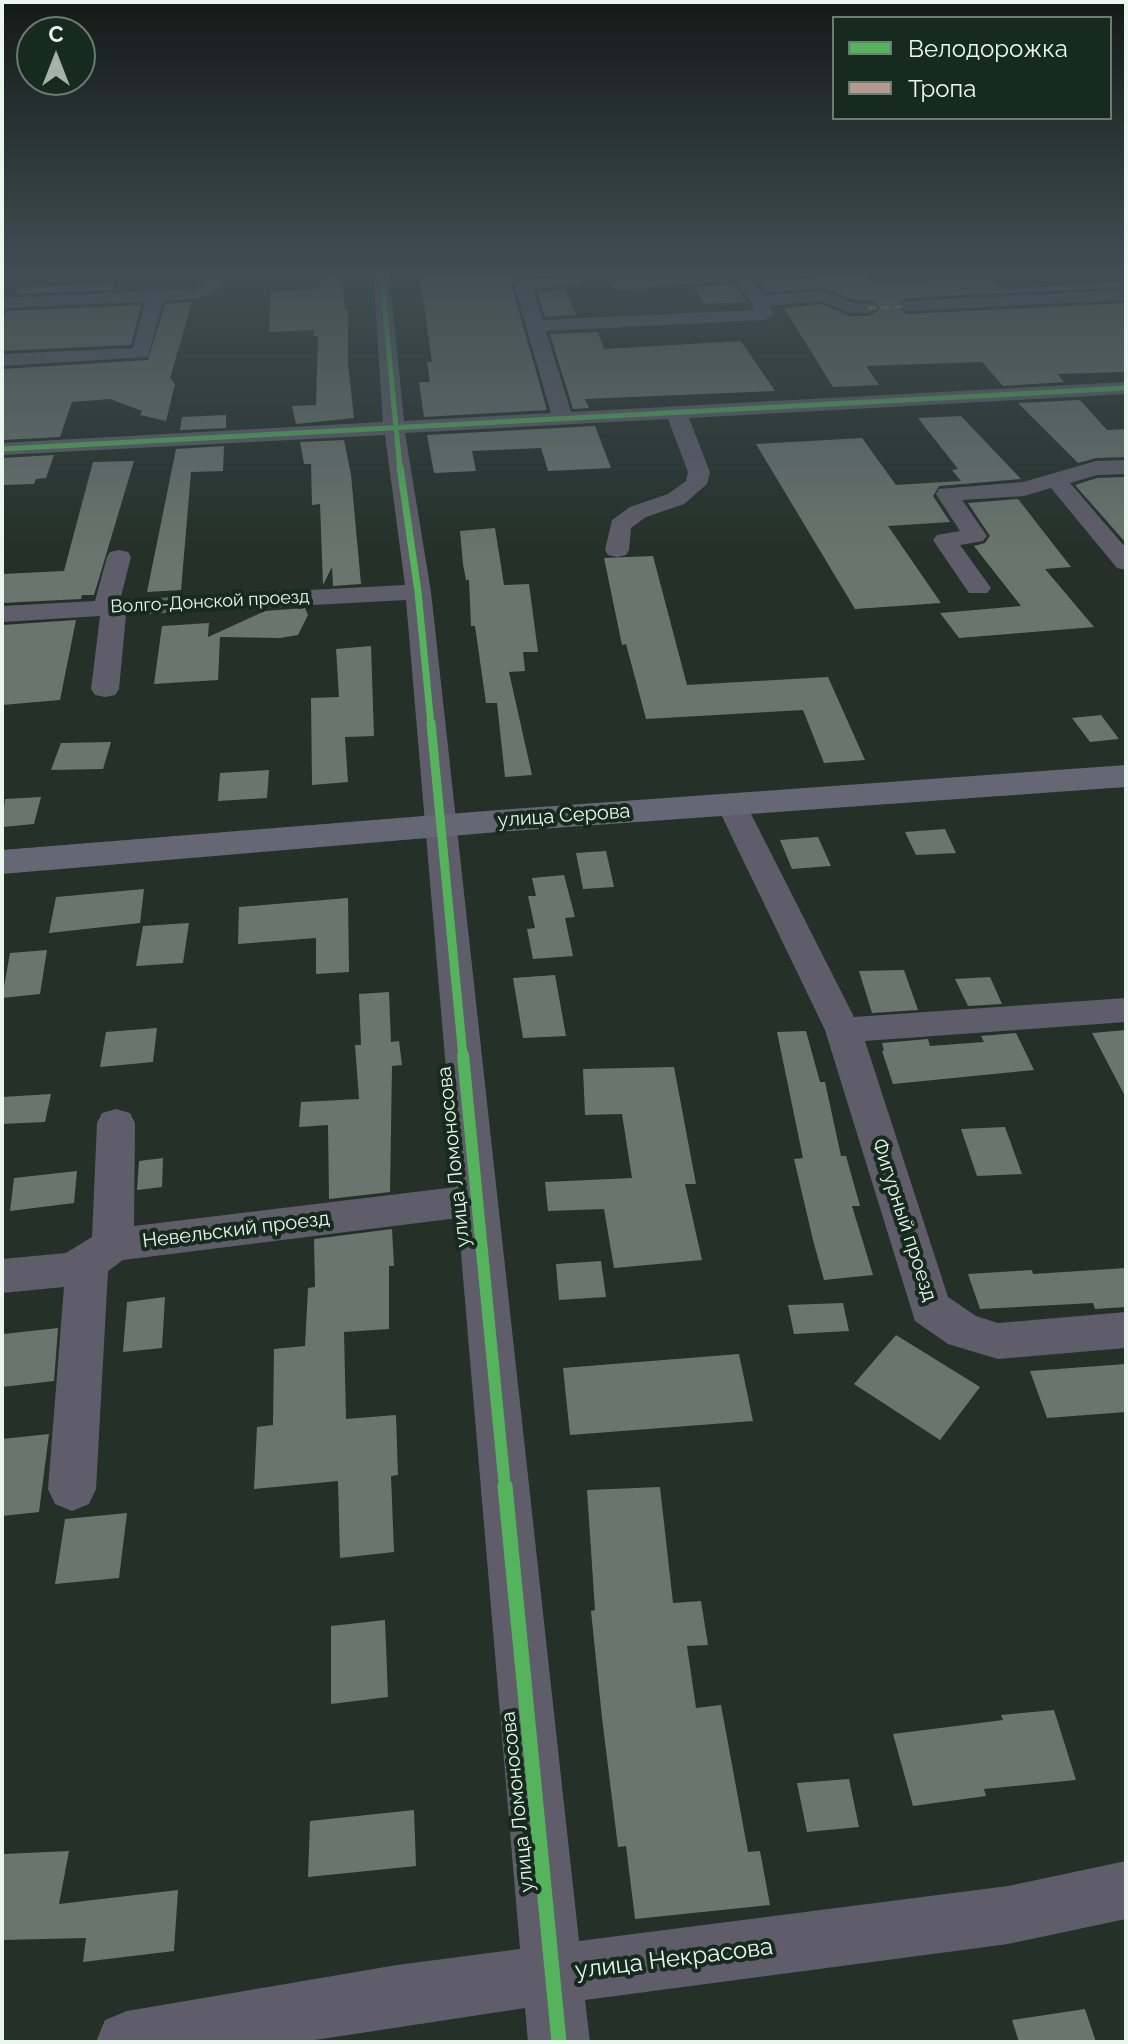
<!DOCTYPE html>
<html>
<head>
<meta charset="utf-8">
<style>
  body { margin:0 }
  #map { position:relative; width:1128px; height:2044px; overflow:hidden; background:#253029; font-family:Raleway,sans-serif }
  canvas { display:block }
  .frame { position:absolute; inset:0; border:4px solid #eaf7ef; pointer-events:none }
  .legend { position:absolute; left:832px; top:16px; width:280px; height:104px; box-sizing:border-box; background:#162b1e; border:2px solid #6b7d72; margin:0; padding:10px 14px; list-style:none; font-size:24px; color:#eaf7ef }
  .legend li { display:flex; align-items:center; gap:16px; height:40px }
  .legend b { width:40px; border:2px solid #6b7d72 }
  .north { position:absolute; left:16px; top:16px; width:80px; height:80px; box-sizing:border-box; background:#162b1e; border:2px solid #6b7d72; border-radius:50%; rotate:0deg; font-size:22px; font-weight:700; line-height:32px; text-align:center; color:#eaf7ef }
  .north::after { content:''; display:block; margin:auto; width:28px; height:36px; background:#a5b1aa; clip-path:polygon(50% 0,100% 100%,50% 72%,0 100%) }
</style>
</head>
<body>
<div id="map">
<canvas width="1128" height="2044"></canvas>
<div class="frame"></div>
<ul class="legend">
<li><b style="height:10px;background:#56b35d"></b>Велодорожка</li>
<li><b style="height:10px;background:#b69a8f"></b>Тропа</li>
</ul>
<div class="north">С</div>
</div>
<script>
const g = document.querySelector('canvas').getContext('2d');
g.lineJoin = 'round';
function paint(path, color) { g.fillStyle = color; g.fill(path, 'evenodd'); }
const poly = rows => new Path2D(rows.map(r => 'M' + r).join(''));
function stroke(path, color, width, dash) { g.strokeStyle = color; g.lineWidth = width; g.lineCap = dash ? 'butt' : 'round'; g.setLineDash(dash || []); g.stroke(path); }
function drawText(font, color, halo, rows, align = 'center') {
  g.font = font + ' Raleway,sans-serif'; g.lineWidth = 8; g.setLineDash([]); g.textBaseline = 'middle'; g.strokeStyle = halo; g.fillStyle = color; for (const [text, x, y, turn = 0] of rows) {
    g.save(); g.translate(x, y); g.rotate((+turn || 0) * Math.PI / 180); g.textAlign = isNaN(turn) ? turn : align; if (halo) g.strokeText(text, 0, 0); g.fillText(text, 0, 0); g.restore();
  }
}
paint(poly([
  [321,270,342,270,345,310,348,310,348,364,354,418,296,424,292,406,316,405,318,336,313,336,314,330,269,332,271,291,320,289],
  [419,270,556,270,558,274,523,277,511,284,547,410,424,417,419,382,430,382,427,362,432,362],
  [818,270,863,270,874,283,989,277,1002,289,1126,282,1126,287,907,298,895,305,907,314,1126,303,1126,372,1057,374,1064,382,1003,386,982,362,866,366,879,385,833,387,784,308,822,304,849,316,868,316,878,311,879,306,874,301,854,300,824,288,766,292,758,282,807,278],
  [115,283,113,290,16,294,19,288],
  [734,284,747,302,704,304,694,287],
  [565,289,576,315,545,317,537,292],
  [192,302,170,378,175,384,166,421,140,415,142,411,110,399,72,402,60,437,2,440,2,369,148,360,165,304],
  [141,305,131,345,2,351,2,320,7,311],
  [598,332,604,349,741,341,775,391,585,399,589,408,573,409,550,334],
  [1080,400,1107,430,1126,429,1126,457,1096,458,1078,463,1018,403],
  [226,415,226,428,180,430,182,417],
  [961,416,1021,479,939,486,933,496,950,522,888,526,941,603,855,609,756,444,862,438,896,485,961,481,952,470,958,469,918,418],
  [595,426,611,468,548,471,541,448,472,451,476,471,434,473,427,435],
  [344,440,351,475,361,584,333,586,332,567,323,585,320,504,312,505,311,464,304,464,300,442],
  [224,446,223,471,191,472,181,590,147,592,176,449],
  [54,455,46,478,36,479,34,484,2,485,2,458],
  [134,461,94,595,82,595,81,599,2,603,2,574,64,571,93,462],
  [1126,477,1126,543,1075,485,1097,478],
  [1018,499,1071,567,1045,569,1094,627,959,638,940,613,1021,606,974,546,985,543,990,536,968,503],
  [495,528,504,585,529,584,538,652,523,652,525,671,509,672,532,775,505,777,497,703,486,703,475,626,471,626,469,580,466,580,463,564,460,531],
  [653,556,687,685,828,677,865,760,824,763,803,710,646,719,626,644,622,645,604,558],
  [305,608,308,615,298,635,280,638,220,637,218,680,154,684,162,626,209,623,208,637,265,611],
  [76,620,60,700,2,705,2,625],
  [371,646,374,736,345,737,348,782,312,785,311,698,339,697,336,649],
  [1101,715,1119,739,1090,742,1072,718],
  [111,742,103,769,51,770,61,743],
  [269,770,267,798,218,801,220,773],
  [41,797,34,824,2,827,5,799],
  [945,829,956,853,916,855,905,832],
  [818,837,831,866,792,869,780,840],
  [606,851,614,887,583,889,576,853],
  [564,875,575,917,565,918,573,956,533,959,527,929,535,928,528,896,536,896,532,878],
  [144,889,140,923,49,933,56,897],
  [348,898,349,972,316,974,316,938,238,944,239,907],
  [189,923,183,963,136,966,143,926],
  [47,950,40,994,2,998,10,953],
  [904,970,918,1010,872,1013,859,971],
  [555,975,566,1036,523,1038,513,978],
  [990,977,1002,1004,968,1006,955,979],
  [389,992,391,1042,399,1041,402,1065,392,1066,390,1192,329,1199,328,1125,299,1127,301,1102,359,1099,355,1045,361,1045,359,994],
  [157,1028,153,1062,100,1067,106,1032],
  [1126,1030,1126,1098,1092,1033],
  [806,1031,820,1082,825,1082,841,1156,846,1156,860,1206,852,1206,873,1275,824,1280,813,1240,794,1159,803,1158,777,1032],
  [1016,1033,1034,1070,893,1084,882,1051,884,1051,882,1043,928,1039,930,1046,984,1042,981,1036],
  [674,1067,696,1184,685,1184,702,1260,614,1268,604,1209,548,1211,545,1182,632,1178,622,1114,585,1115,583,1069],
  [51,1094,45,1122,2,1124,2,1097],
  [1005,1127,1022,1174,977,1176,961,1129],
  [163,1158,162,1187,137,1190,139,1161],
  [77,1171,74,1203,10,1211,14,1178],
  [392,1229,394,1266,389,1266,389,1329,344,1332,346,1419,396,1415,398,1475,391,1476,394,1552,340,1558,338,1481,254,1489,257,1427,273,1425,274,1349,305,1346,308,1288,315,1287,314,1239],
  [601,1261,606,1297,559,1300,556,1264],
  [1126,1268,1126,1307,1095,1309,1093,1303,980,1309,968,1274,1032,1270,1033,1274],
  [165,1297,162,1348,123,1352,127,1302],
  [843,1303,849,1331,794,1334,788,1305],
  [58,1328,54,1381,2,1387,4,1334],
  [896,1335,980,1387,940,1440,854,1384],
  [739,1354,753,1421,570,1435,563,1368],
  [1126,1364,1126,1412,1047,1418,1030,1371],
  [49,1434,39,1512,2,1516,2,1439],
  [660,1487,673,1603,701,1601,708,1645,687,1646,696,1708,721,1705,748,1852,760,1851,770,1905,635,1919,626,1846,618,1847,602,1718,591,1611,595,1610,587,1490],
  [127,1513,119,1578,55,1584,65,1519],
  [385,1620,388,1697,331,1704,331,1626],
  [1054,1710,1076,1780,984,1789,986,1796,913,1806,893,1734,1003,1720,1001,1715],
  [849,1779,859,1827,807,1832,797,1783],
  [414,1810,416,1866,308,1877,310,1821],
  [69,1851,59,1904,178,1890,174,1951,83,1962,86,1938,2,1940,4,1854],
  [1085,2009,1096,2042,1019,2042,1012,2020]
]), '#6b756f');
paint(poly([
  [206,270,222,270,222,287,197,299,163,301,148,357,2,366,2,354,133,348,145,302,2,308,2,298,194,289,204,284,206,270],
  [373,270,389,270,404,421,551,413,514,285,523,280,575,276,581,277,584,281,581,285,533,289,543,320,754,310,751,302,735,281,619,290,610,285,619,280,745,270,815,270,807,275,752,280,765,295,824,291,853,303,874,304,877,308,868,313,850,313,822,301,770,306,773,315,764,320,546,331,571,412,1126,382,1126,394,689,418,710,472,707,484,684,504,646,517,631,528,629,550,626,555,617,557,608,555,605,550,612,520,630,507,668,494,686,481,688,472,668,419,405,433,431,592,579,1941,1008,1886,1126,1861,1126,1919,1008,1944,585,2000,590,2042,528,2042,525,2008,302,2042,96,2042,105,2020,127,2011,397,1965,520,1949,458,1218,123,1260,108,1271,96,1489,89,1504,72,1511,55,1504,48,1489,64,1287,2,1293,2,1259,66,1253,92,1237,97,1123,102,1113,116,1109,130,1113,135,1123,134,1226,456,1187,406,600,126,615,119,689,115,695,105,697,95,695,91,689,100,616,2,622,2,606,95,601,107,557,110,552,119,550,128,552,131,557,120,600,405,585,385,435,2,455,2,443,383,422,373,270],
  [1126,290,1126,300,907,311,898,306,907,301,1126,290],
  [1126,460,1126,474,1097,475,1070,483,1126,548,1126,570,1117,568,1051,488,1024,496,962,500,987,536,983,541,960,545,991,588,987,593,969,593,933,540,937,535,960,531,936,494,939,489,1023,482,1096,461,1126,460],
  [731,795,742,798,746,804,854,1017,1126,998,1126,1022,865,1041,948,1297,976,1316,998,1323,1126,1312,1126,1348,998,1359,948,1344,915,1321,825,1030,716,804,720,798,731,795]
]), '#605d6a');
paint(poly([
  [1126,765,1126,787,498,832,2,874,2,850,498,810,1126,765]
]), '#676674');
stroke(poly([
  [868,308,907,306]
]), '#b69a8f', 4, [9, 4]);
stroke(poly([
  [381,270,400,469],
  [2,449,1126,388]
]), '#56b35d', 5);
stroke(poly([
  [400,467,418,592,431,725]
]), '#56b35d', 7);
stroke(poly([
  [431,723,463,1057]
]), '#56b35d', 9);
stroke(poly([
  [463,1055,505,1488]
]), '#56b35d', 12);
stroke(poly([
  [505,1486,559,2042]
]), '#56b35d', 15);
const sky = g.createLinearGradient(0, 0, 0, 556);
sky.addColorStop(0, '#141a17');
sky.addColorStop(0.49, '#404e54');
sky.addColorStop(1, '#404e5400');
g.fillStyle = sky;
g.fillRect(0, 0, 1128, 556);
drawText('18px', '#eaf7ef', '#162b1e', [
  ["Волго-Донской проезд",210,602,-3]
]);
drawText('20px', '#eaf7ef', '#162b1e', [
  ["улица Серова",564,816,-4],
  ["улица Ломоносова",454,1157,-96],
  ["Фигурный проезд",904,1220,72],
  ["Невельский проезд",236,1230,-7],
  ["улица Ломоносова",518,1802,-96]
]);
drawText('24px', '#eaf7ef', '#162b1e', [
  ["улица Некрасова",674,1959,-7]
]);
</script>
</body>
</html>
